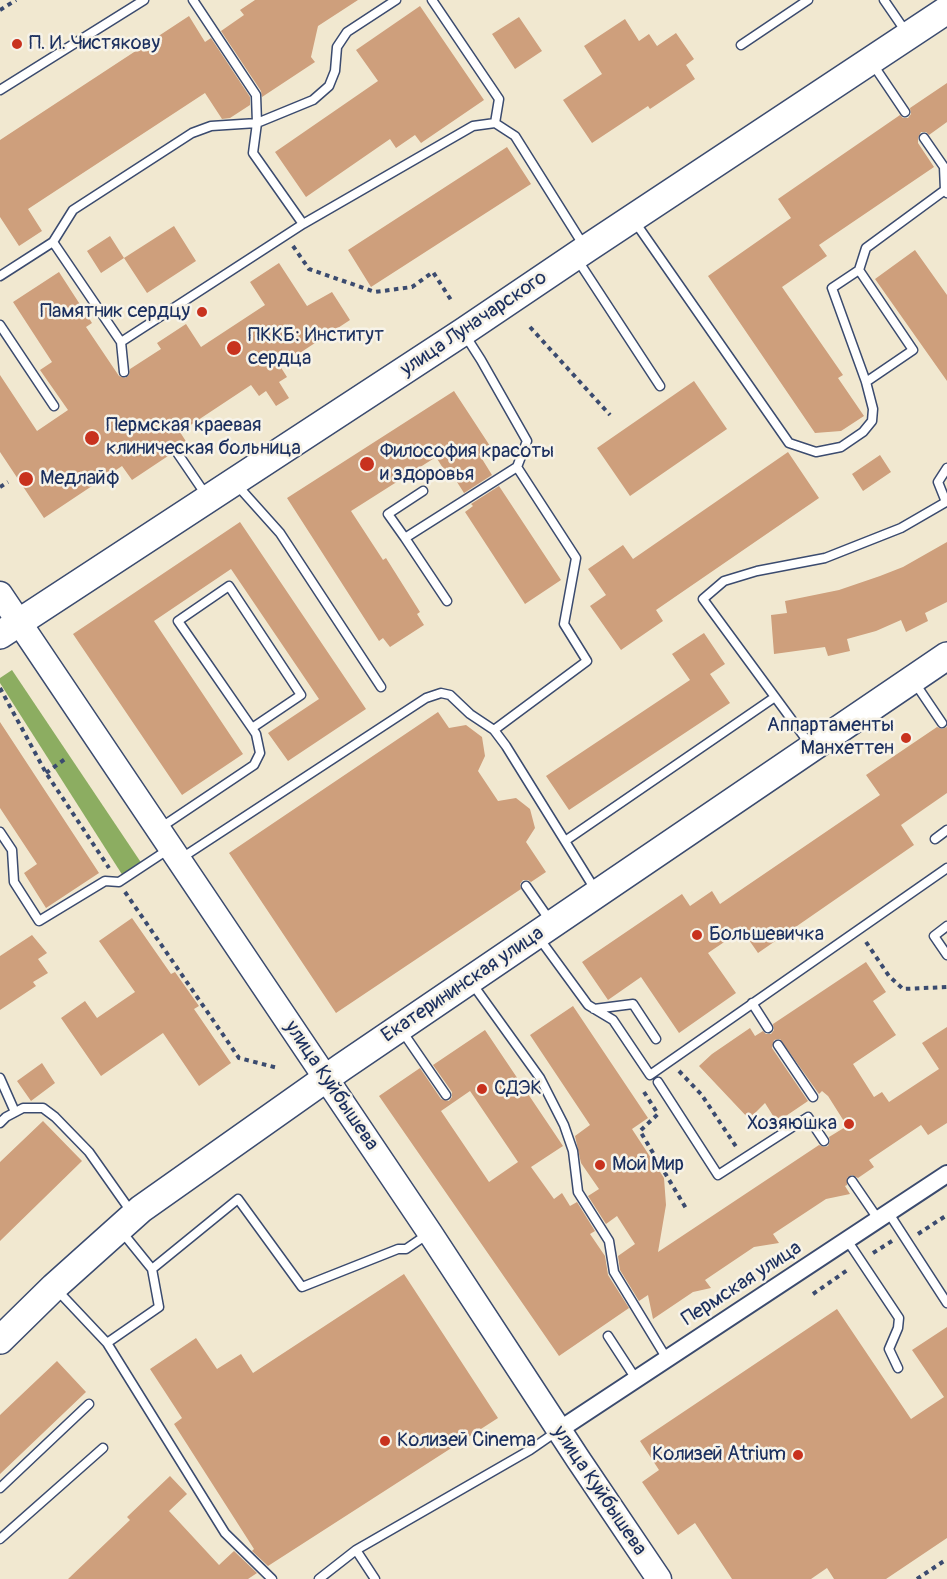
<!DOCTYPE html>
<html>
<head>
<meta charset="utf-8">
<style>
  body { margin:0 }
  canvas { display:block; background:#f1e8d0 }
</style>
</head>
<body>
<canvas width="947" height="1579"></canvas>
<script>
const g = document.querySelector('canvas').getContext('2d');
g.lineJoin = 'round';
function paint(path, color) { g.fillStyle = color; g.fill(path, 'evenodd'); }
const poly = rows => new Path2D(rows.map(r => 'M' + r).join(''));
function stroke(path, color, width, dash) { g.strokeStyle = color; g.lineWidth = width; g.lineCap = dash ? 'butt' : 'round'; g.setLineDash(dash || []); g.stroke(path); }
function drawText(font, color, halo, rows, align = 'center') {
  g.font = font + ' Pangolin,sans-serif'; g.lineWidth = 5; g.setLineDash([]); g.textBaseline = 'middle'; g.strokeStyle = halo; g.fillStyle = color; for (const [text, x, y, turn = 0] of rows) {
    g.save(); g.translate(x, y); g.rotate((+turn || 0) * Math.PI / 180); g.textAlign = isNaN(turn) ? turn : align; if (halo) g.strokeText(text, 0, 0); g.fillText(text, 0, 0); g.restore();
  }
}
paint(poly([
  [12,670,142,864,123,876,0,683,0,678]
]), '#8cad61');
paint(poly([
  [255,0,358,0,318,26,311,57,315,62,262,97,261,91,221,31,244,15,240,10],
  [420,6,484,100,421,143,415,135,396,148,390,139,306,197,275,152,378,81,356,50],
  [189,16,205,42,211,38,250,97,250,105,230,118,222,119,205,93,28,209,42,231,19,246,0,217,0,140],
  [519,17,542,51,515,69,492,34],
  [625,19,639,41,649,34,657,46,676,33,694,59,686,65,695,79,650,109,648,106,592,143,563,100,602,74,584,46],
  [947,83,947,122,929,135,926,132,921,132,918,138,918,143,934,167,819,245,827,256,782,287,843,375,838,378,864,416,841,431,815,433,708,276,791,218,778,199,900,115,903,118,908,118,911,114,910,108],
  [507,147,531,184,371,287,348,250],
  [174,226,196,261,147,293,124,258],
  [110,236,124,258,101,273,87,251],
  [915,250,947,295,947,381,875,279],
  [279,263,307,306,332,292,350,320,280,366,287,377,279,382,289,398,276,406,266,391,259,396,251,385,180,432,187,443,181,447,178,445,173,445,170,449,171,454,132,480,122,466,44,518,0,452,0,375,37,431,68,410,40,370,52,362,13,302,59,272,92,323,86,327,119,376,125,378,129,375,130,369,161,349,157,343,186,324,201,347,265,305,250,282],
  [694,381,727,429,630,496,597,448],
  [454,391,490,446,479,454,492,475,464,493,450,471,446,473,436,457,351,511,383,560,386,558,420,612,417,614,424,625,390,647,383,638,379,641,287,498],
  [788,452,819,498,656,610,663,621,621,650,590,606,606,595,588,569,623,545,633,559],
  [880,455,891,472,863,491,852,474],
  [499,486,561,580,525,604,465,512,473,506,471,504],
  [240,522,366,709,288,761,268,733,319,699,231,569,154,621,243,754,182,795,73,634],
  [947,542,947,602,925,613,928,621,906,632,901,620,876,631,847,639,850,651,828,656,825,647,774,654,771,615,787,613,785,601,839,590,880,576,903,567],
  [704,633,725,664,710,674,730,703,569,810,546,776,690,680,672,654],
  [438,712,449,728,466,725,482,737,485,756,478,771,498,801,516,798,530,809,535,828,526,842,546,872,531,882,528,880,523,880,520,884,521,889,336,1013,229,853],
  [0,722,99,873,46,908,24,873,37,864,0,808],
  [937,727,942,729,947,727,947,793,901,825,914,845,758,953,742,930,708,953,736,993,679,1033,641,977,608,1000,582,962,682,894,690,906,712,891,720,904,880,795,866,775],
  [132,918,171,974,175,972,199,1006,194,1009,231,1063,199,1086,163,1033,101,1076,61,1018,85,1001,97,1018,135,992,99,941],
  [32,935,47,953,38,959,48,973,33,982,36,986,0,1010,0,956],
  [866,962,886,992,873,1001,896,1035,853,1064,874,1097,882,1092,889,1102,939,1069,922,1043,947,1027,947,1123,928,1135,921,1125,869,1160,874,1167,858,1178,852,1175,847,1178,847,1185,845,1186,850,1194,826,1199,773,1234,779,1243,754,1247,705,1280,711,1288,693,1292,653,1319,648,1295,639,1301,620,1270,618,1256,635,1244,617,1216,606,1224,588,1196,599,1189,581,1163,575,1136,590,1125,530,1035,573,1006,648,1118,632,1129,664,1178,666,1205,658,1252,819,1145,824,1147,828,1146,830,1141,829,1137,847,1126,828,1096,822,1091,819,1094,780,1039,774,1040,772,1048,808,1101,777,1122,765,1103,749,1119,699,1066,712,1054,750,1028,755,1036,763,1031,766,1034,771,1034,774,1030,773,1024],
  [485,1030,563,1146,531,1167,554,1199,562,1193,570,1206,577,1202,595,1231,590,1234,605,1256,608,1275,629,1308,559,1356,379,1096,420,1068,441,1099,449,1101,452,1097,452,1092,433,1065],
  [470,1091,518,1162,489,1182,441,1111],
  [42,1063,55,1083,31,1101,17,1081],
  [43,1121,82,1161,0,1241,0,1162],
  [404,1274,498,1418,268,1566,252,1551,254,1549,174,1424,182,1418,150,1369,196,1338,217,1369,241,1354,253,1373],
  [837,1309,911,1419,944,1397,912,1350,947,1327,947,1538,886,1579,834,1579,827,1568,811,1579,732,1579,695,1523,678,1535,642,1482,659,1470,640,1441],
  [57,1361,86,1392,0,1474,0,1415],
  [170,1476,187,1494,169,1511,219,1565,234,1551,257,1573,248,1579,68,1579,130,1520,127,1517]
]), '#ce9f7c');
const lane = poly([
  [193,0,256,95,257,123,253,153,303,224],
  [432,0,499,99,495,123],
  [884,0,906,32],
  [741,45,808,0],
  [872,63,905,112],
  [0,90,144,0],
  [924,138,944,167,945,190,947,193],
  [635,222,789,443,816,452,841,447,863,432,872,421,873,409,866,382,832,288,859,270],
  [53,242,73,210,192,133,211,126,257,123,313,100,329,86,335,71,337,47,347,32,396,0],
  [577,259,660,386],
  [0,276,53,242,121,342,303,224,473,126,495,123,515,136,584,246],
  [0,325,54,406],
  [465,335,481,360,527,441,517,467,576,558,564,624,587,661,494,730],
  [121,342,124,372],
  [866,382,913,350,859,270,866,248,945,190],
  [176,451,206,495],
  [237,485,280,533,381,687],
  [423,491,388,514,405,538,517,467],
  [405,538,447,601],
  [915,683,942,723],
  [811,746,703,599,724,581,757,571,825,558,901,528,946,502,938,482,947,468],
  [160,828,254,765,260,753,256,734,252,728,178,621,229,586,301,695,252,728],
  [0,832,12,850,14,882,39,921,105,881,119,882,169,849],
  [935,839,947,830],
  [565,841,775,697],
  [180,859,426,698,441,693,450,695,470,714,494,730,506,746,596,891],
  [526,886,551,922],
  [947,926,934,936,947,955],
  [539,938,588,1005,613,1020,650,1075,947,868],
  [471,982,540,1078,564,1125,573,1151,578,1192,609,1241,614,1272,667,1359],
  [752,1003,768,1028],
  [594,1009,633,1004,656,1039],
  [402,1031,446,1095],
  [778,1045,813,1097],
  [0,1078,15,1112],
  [658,1082,718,1175,808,1117,824,1141],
  [0,1123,6,1117,23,1108,43,1108,55,1117,89,1152,132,1213],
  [852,1181,878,1219],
  [888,1212,947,1303],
  [122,1232,152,1269],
  [847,1240,899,1318,898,1328,889,1349,898,1368],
  [57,1290,107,1343,225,1533,272,1579],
  [608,1336,636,1379],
  [107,1343,159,1307,152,1269,238,1199,302,1287,398,1249,406,1249,428,1234],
  [0,1488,89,1404],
  [0,1539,103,1448],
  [356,1550,375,1579],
  [319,1579,356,1550,530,1450,556,1432]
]);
const street = poly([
  [559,1430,947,1174]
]);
const secondary = poly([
  [0,594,430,1233,578,1459,659,1579]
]);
const primary = poly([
  [0,635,463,332,586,249,947,10],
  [0,1340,54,1287,141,1209,342,1067,947,656]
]);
stroke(lane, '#3b4b6f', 11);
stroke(street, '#3b4b6f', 20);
stroke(secondary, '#3b4b6f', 27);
stroke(primary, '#3b4b6f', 30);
stroke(poly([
  [0,10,16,0],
  [293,246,309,269,375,292,412,287,433,272,451,300],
  [530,327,610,415],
  [0,487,8,482],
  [0,688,46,773,109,868],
  [46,773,65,759],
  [125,892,239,1058,278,1068],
  [866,942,889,976,903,989,947,987],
  [679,1071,701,1094,737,1148],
  [644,1092,658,1114,640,1131,687,1210],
  [918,1234,947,1215],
  [873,1253,892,1241],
  [813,1294,849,1269],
  [917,1579,947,1559]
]), '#3b4b6f', 4, [4.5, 4.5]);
stroke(lane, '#fff', 8);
stroke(street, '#fff', 16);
stroke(secondary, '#fff', 24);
stroke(primary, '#fff', 27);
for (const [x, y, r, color] of [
  [17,44,6,"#c8321e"],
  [202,312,6,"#c8321e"],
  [234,348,8,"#c8321e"],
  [92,438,8,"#c8321e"],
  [367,464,8,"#c8321e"],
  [26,479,8,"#c8321e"],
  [906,738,6,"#c8321e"],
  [697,935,6,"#c8321e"],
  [482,1089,6,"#c8321e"],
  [849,1124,6,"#c8321e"],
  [600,1165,6,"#c8321e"],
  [385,1441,6,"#c8321e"],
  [798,1455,6,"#c8321e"]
]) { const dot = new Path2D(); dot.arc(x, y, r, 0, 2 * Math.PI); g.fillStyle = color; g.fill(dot); stroke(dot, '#f7f3e8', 2); }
drawText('20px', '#1b2f5e', '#f7f3e8', [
  ["П. И. Чистякову",29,44],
  ["Памятник сердцу",190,312,"right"],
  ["ПККБ: Институт",248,336],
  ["сердца",248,359],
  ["Пермская краевая",106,426],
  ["клиническая больница",106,449],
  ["Философия красоты",380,452],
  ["и здоровья",380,475],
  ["Медлайф",40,479],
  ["Аппартаменты",894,726,"right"],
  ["Манхеттен",894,749,"right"],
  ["Большевичка",709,935],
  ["СДЭК",494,1089],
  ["Хозяюшка",837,1124,"right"],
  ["Мой Мир",612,1165],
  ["Колизей Cinema",397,1441],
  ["Колизей Atrium",786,1455,"right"]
], 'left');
drawText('20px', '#1b2f5e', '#f7f3e8', [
  ["улица Луначарского",474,324,-34],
  ["Екатерининская улица",463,985,-34],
  ["улица Куйбышева",331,1086,56],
  ["Пермская улица",742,1284,-33],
  ["улица Куйбышева",599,1491,56]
]);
</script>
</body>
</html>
